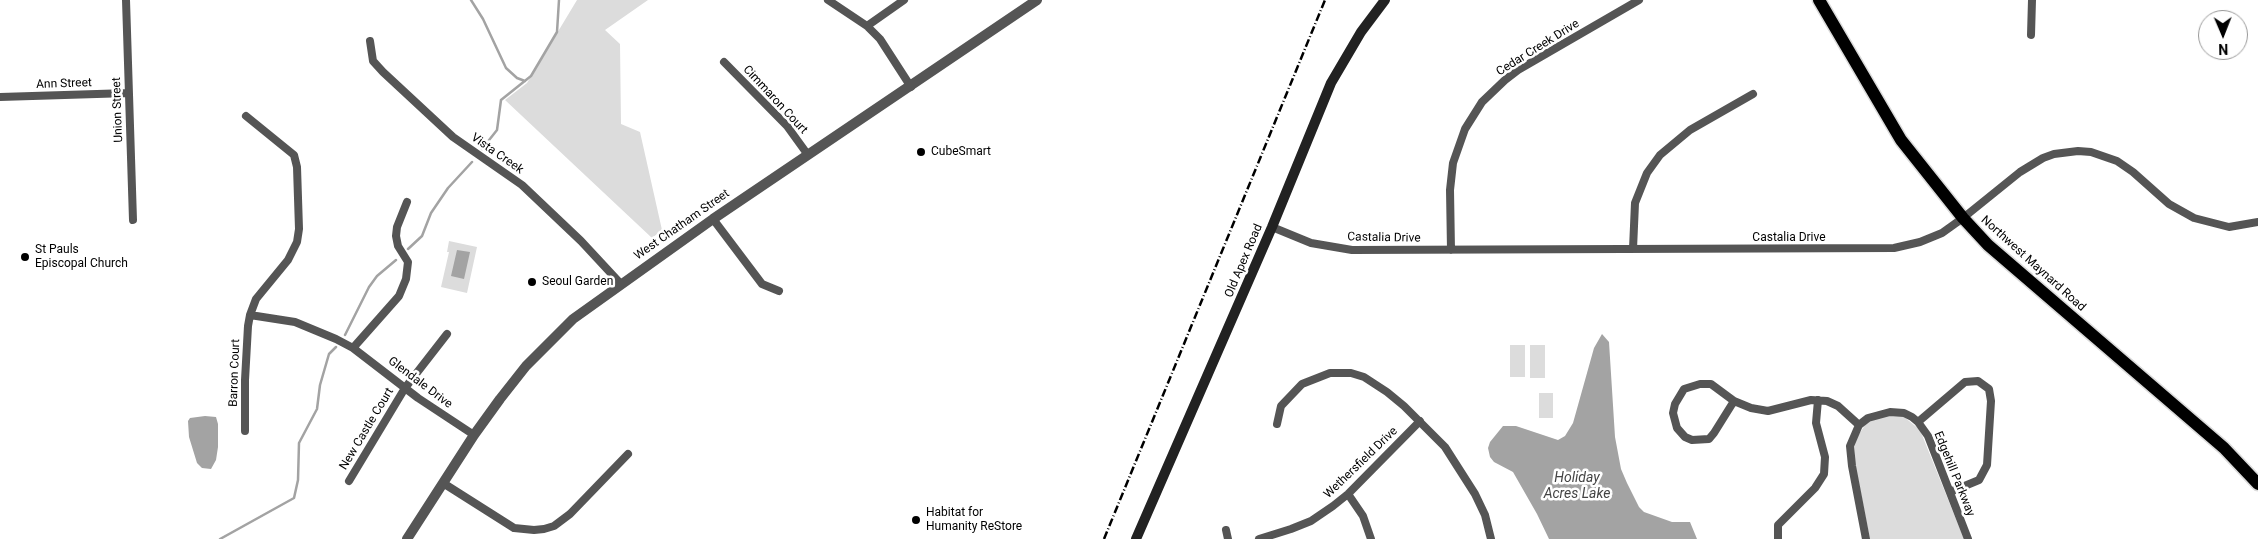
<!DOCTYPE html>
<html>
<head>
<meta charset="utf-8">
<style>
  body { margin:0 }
  #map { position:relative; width:2258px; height:539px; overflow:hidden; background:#fff; font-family:Roboto,sans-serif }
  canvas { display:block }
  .north { position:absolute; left:2198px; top:10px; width:50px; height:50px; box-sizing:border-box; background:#fff; border:1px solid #999; border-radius:50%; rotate:179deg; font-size:14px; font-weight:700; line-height:20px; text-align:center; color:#000 }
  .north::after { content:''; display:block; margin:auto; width:18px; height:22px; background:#000; clip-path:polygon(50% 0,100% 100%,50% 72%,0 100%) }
</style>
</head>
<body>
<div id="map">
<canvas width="2258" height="539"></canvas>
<div class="north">N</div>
</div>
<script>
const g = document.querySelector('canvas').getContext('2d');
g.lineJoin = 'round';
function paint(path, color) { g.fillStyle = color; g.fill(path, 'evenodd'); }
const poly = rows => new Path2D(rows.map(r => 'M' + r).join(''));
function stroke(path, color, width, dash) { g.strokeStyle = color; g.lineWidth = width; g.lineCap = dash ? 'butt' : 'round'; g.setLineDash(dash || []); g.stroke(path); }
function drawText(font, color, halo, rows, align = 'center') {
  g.font = font + ' Roboto,sans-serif'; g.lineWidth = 5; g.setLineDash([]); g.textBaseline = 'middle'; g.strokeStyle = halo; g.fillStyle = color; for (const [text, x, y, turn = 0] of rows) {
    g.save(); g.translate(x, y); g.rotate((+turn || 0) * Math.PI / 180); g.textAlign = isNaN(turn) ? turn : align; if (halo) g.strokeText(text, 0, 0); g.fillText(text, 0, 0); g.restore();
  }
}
paint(poly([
  [577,0,648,0,605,30,620,44,621,124,640,132,662,230,652,238,505,100,527,83],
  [449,241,477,247,467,293,441,287,449,252,447,252],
  [1510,345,1525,345,1525,377,1510,377],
  [1530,345,1545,345,1545,378,1530,378],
  [1539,393,1553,393,1553,418,1539,418],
  [1893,414,1903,416,1920,430,1964,539,1870,539,1855,464,1854,441,1868,421]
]), '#dcdcdc');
paint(poly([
  [457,250,470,252,464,279,451,276],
  [1602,334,1609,342,1615,437,1621,469,1627,483,1639,507,1644,512,1672,522,1690,522,1697,539,1549,539,1537,514,1513,472,1494,462,1490,457,1488,448,1490,442,1503,426,1516,426,1558,440,1565,436,1573,423,1594,348],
  [205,416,216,417,218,424,218,447,216,460,211,469,202,468,197,463,189,437,188,421,190,418]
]), '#a3a3a3');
stroke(poly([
  [471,0,483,19,506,68,517,78,525,81],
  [482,149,497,130,501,100,531,76,557,32,559,0],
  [408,249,422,236,431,213,448,188,472,162],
  [345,335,369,287,377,276,396,260],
  [220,539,294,498,298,480,299,443,317,409,320,385,329,354,336,347]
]), '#a3a3a3', 2.5);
const primary = poly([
  [1819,0,1901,140,1963,218,1988,245,2224,448,2258,484]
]);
stroke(primary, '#dbdbdb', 15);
stroke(poly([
  [126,0,133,220],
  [828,0,867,26,880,39,911,87],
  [867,26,904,0],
  [2031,35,2032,0],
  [370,41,373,61,383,72,453,137,522,185,581,241,620,283],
  [724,62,787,126,808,155],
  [0,97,129,93],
  [713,219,762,284,779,291],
  [1272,227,1311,243,1352,250,1894,248,1920,242,1942,233,1963,218,2020,172,2043,158,2054,154,2078,151,2091,152,2117,161,2133,172,2169,204,2194,218,2229,227,2258,222],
  [1633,249,1635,203,1647,173,1660,155,1690,130,1753,94],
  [1451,250,1450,190,1453,163,1465,129,1482,102,1505,80,1518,70,1639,0],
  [250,315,295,322,336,339,353,348,418,398,474,435],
  [353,348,399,296,406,279,408,262,398,246,396,236,397,227,407,202],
  [1734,401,1711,384,1700,384,1684,389,1675,404,1673,413,1677,428,1685,437,1692,440,1709,439,1714,433,1734,401,1751,408,1768,411,1811,400,1827,401,1838,406,1859,425],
  [1918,422,1965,382,1978,381,1989,389,1991,401,1987,465,1979,480,1950,492],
  [1277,424,1281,406,1302,384,1330,373,1351,373,1364,377,1387,392,1404,406,1445,447,1475,494,1485,515,1491,539],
  [245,431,245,380,248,326,250,315,256,299,288,260,297,242,299,229,297,167,294,155,246,116],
  [349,481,405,388,447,334],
  [443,483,514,528,534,530,544,529,554,526,570,514,628,454],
  [1348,494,1363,516,1371,539],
  [1226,530,1228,539],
  [1259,539,1291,529,1311,521,1333,506,1348,494,1420,421],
  [1778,539,1778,525,1815,488,1824,474,1825,457,1816,423,1818,400],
  [1866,539,1852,466,1850,446,1859,425,1868,418,1890,412,1904,413,1912,417,1918,422,1928,436,1968,539]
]), '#555', 8);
stroke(poly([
  [407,539,474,435,500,399,526,366,573,319,713,219,1037,0]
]), '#555', 10);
stroke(poly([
  [1136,539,1272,227,1331,83,1361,32,1385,0]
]), '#222', 10);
stroke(primary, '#000', 12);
stroke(poly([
  [1104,539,1325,0]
]), '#000', 2.5, [8, 2.5, 1, 2.5]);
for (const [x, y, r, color] of [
  [921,152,5,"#000"],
  [25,257,5,"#000"],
  [532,282,5,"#000"],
  [916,520,5,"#000"]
]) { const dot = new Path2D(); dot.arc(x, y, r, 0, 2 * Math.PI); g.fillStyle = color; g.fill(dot); stroke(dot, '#fff', 2); }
drawText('12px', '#000', '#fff', [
  ["Cedar Creek Drive",1538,48,-32],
  ["Ann Street",64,84,-2],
  ["Cimmaron Court",775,100,47],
  ["Union Street",118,110,-92],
  ["Vista Creek",497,154,35],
  ["West Chatham Street",682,225,-35],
  ["Castalia Drive",1384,238,1],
  ["Castalia Drive",1789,238],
  ["Old Apex Road",1244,261,-67],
  ["Northwest Maynard Road",2033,264,42],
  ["Barron Court",235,373,-88],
  ["Glendale Drive",420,383,37],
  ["New Castle Court",367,429,-59],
  ["Wethersfield Drive",1361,463,-44],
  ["Edgehill Parkway",1954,474,68]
]);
drawText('12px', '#000', '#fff', [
  ["CubeSmart",931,152],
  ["St Pauls",35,250],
  ["Episcopal Church",35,264],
  ["Seoul Garden",542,282],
  ["Habitat for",926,513],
  ["Humanity ReStore",926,527]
], 'left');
drawText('italic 14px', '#444', '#fff', [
  ["Holiday",1577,478],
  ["Acres Lake",1577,494]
]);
</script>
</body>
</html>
